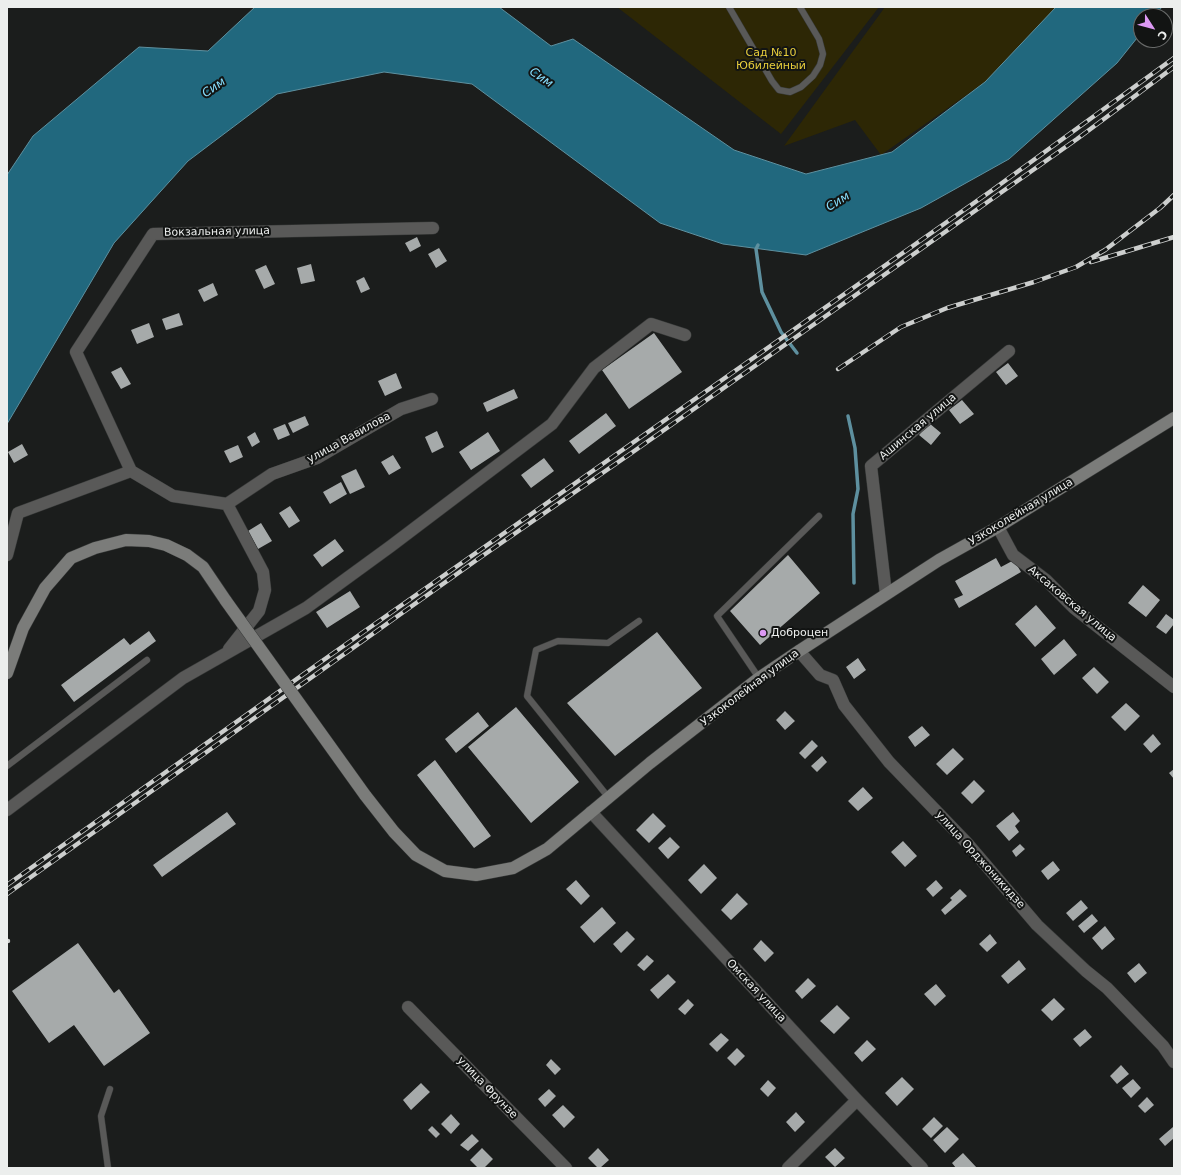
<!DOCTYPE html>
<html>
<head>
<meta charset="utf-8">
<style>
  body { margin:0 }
  #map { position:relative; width:1181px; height:1175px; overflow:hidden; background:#1b1d1c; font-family:"DejaVu Sans",sans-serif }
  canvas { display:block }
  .frame { position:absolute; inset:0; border:8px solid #eceeed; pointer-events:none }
  .north { position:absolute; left:1133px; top:8px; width:40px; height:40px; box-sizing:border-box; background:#121413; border:1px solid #696b6a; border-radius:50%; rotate:126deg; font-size:11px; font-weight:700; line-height:16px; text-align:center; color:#eceeed }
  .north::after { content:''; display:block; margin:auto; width:14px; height:18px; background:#dc99f4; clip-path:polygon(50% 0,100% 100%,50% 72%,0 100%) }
</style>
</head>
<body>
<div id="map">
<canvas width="1181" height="1175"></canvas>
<div class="frame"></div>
<div class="north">С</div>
</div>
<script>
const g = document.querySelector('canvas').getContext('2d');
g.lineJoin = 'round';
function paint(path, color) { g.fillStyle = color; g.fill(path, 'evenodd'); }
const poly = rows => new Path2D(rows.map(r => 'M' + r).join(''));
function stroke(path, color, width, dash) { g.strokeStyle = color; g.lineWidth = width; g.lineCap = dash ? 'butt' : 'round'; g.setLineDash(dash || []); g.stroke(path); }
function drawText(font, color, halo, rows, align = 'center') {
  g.font = font + ' "DejaVu Sans",sans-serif'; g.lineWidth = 4; g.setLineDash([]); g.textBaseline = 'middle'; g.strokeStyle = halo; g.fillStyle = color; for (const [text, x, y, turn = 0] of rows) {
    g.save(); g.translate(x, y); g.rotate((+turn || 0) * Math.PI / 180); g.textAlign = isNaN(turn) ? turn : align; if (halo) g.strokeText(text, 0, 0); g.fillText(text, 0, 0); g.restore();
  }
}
paint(poly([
  [617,7,879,7,781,134],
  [885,7,1056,7,985,82,881,155,855,120,784,146]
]), '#2d2705');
const water = poly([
  [255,7,499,7,551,46,573,39,734,150,806,174,892,152,985,82,1056,7,1162,7,1154,16,1141,16,1141,33,1117,63,1009,159,921,208,806,255,723,244,660,223,472,84,384,72,277,94,188,161,114,243,7,424,7,175,33,136,139,47,208,51,255,7]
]);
paint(water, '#21687e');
stroke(water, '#5e909f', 1);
stroke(poly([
  [758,245,756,249,762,292,781,332,797,353],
  [848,416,855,448,858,489,853,514,854,583]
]), '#5e909f', 3.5);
paint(poly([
  [417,237,421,246,410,252,405,243],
  [439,248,447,261,436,268,428,254],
  [311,264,315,281,301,284,297,268],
  [266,265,275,284,264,289,255,270],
  [364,277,370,289,361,293,356,281],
  [213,283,218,295,204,302,198,290],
  [179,313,183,325,166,330,162,319],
  [149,323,154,337,137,344,131,330],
  [654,333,682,372,629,409,602,370],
  [1008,363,1018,376,1006,385,996,372],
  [121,367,131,384,121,389,111,372],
  [396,373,402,388,385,396,378,381],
  [514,389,518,398,487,412,483,403],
  [962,400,974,414,960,424,949,410],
  [606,413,616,426,579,454,569,441],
  [305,416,309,425,293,433,288,423],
  [929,423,941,433,931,445,919,435],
  [285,424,290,435,278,440,273,429],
  [437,431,444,447,432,453,425,437],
  [255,432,260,442,252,447,247,437],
  [488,432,500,451,471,470,459,452],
  [22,444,28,455,14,463,8,452],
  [238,445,243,457,230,463,224,451],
  [393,455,401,468,389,475,381,462],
  [544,458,554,471,531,488,521,475],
  [356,469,365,487,350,494,341,476],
  [341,482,347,494,330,504,323,492],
  [290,506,300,521,289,528,279,513],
  [261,523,272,541,258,549,248,531],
  [335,539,344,551,322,567,313,555],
  [788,555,820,593,760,645,730,611],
  [996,558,1001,567,1014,560,1021,572,959,608,954,599,963,595,955,581],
  [1143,585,1160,600,1146,617,1128,603],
  [350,591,360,607,327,628,316,612],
  [1036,605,1056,628,1035,647,1015,624],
  [1166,614,1174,620,1174,624,1166,634,1156,627],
  [149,631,156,641,74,702,61,685,124,638,130,645],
  [657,632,702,688,615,756,567,703],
  [1064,639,1077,655,1054,675,1041,659],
  [858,658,866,670,854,679,846,667],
  [1094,667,1109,682,1097,694,1082,678],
  [1126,703,1140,716,1125,731,1111,717],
  [516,707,579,782,531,823,468,747],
  [785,711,795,721,785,730,776,720],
  [478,712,489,726,456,753,445,739],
  [922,726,930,735,915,747,908,737],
  [1153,734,1161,744,1151,753,1143,744],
  [812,740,818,746,805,759,799,753],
  [953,748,964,759,947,775,936,764],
  [822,756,827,762,817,772,811,766],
  [435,760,491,836,474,848,417,775],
  [1174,769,1174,779,1169,773],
  [974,780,985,791,972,804,961,793],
  [863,787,873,798,858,811,848,801],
  [227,812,236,824,162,877,153,865],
  [1013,812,1020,821,1015,826,1019,832,1009,841,996,826],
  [653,813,666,826,649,843,636,830],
  [670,837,680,847,668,859,658,848],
  [903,841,917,856,905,867,891,852],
  [1020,844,1025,849,1016,857,1012,851],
  [1053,861,1060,870,1048,880,1041,871],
  [704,864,717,878,701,894,688,880],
  [576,880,590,896,581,905,566,889],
  [936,880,943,888,933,897,926,889],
  [960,889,967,896,945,915,941,910,952,900,950,898],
  [737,893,748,904,731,920,721,910],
  [1081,900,1088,908,1073,921,1066,913],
  [602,907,616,923,594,943,580,927],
  [1092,914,1098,921,1084,933,1078,926],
  [1105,926,1115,939,1102,950,1092,938],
  [627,931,635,939,621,953,613,944],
  [990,934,997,943,987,952,979,944],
  [761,940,774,953,765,962,753,949],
  [78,943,114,993,119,989,150,1033,104,1066,74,1025,49,1043,12,991],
  [647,955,654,961,644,971,637,965],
  [1019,960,1026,969,1008,984,1001,976],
  [1139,963,1147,973,1135,983,1127,973],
  [668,974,676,982,658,999,650,990],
  [808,978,816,986,802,999,795,991],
  [936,984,946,996,935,1006,924,994],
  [1054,998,1065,1009,1052,1021,1041,1010],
  [688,999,694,1005,685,1015,678,1009],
  [837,1005,850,1018,834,1034,820,1021],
  [1085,1029,1092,1037,1080,1047,1073,1039],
  [721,1033,729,1040,717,1052,709,1044],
  [867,1040,876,1049,862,1062,854,1053],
  [737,1048,745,1056,735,1066,727,1058],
  [551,1059,561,1069,555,1075,546,1065],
  [1121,1065,1129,1074,1117,1084,1110,1076],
  [902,1077,914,1089,897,1106,885,1093],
  [1133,1079,1141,1088,1131,1098,1122,1088],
  [768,1080,776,1088,768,1097,760,1089],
  [421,1083,430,1092,411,1110,403,1100],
  [549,1089,556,1096,545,1107,538,1099],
  [1147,1097,1154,1105,1145,1113,1138,1106],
  [563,1105,575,1117,564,1128,552,1115],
  [796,1112,805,1122,795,1132,786,1122],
  [451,1114,460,1124,451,1134,441,1124],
  [934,1117,943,1126,931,1138,922,1129],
  [432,1126,440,1134,436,1138,428,1130],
  [947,1127,959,1139,945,1153,933,1140],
  [1173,1127,1174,1129,1174,1138,1165,1146,1159,1139],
  [472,1134,479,1141,468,1151,460,1145],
  [482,1148,493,1159,484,1168,478,1168,470,1160],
  [598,1148,609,1160,600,1168,598,1168,588,1158],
  [835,1148,845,1158,835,1167,825,1157],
  [963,1153,977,1168,956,1168,952,1163]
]), '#a6aaaa');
const lane = poly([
  [729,7,772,81,779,90,790,92,801,87,813,76,820,65,823,54,819,39,800,7],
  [759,678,717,616,819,516],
  [7,766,147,660],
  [609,798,527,696,536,650,558,641,608,643,639,621],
  [108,1168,101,1116,110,1089]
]);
const street = poly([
  [131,471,76,352,153,234,433,228],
  [131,471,173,496,227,504,263,572,265,590,259,611,229,649],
  [227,504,272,474,317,458,401,409,432,399],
  [998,527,1013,555,1046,580,1074,608,1174,687],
  [7,555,18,513,131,471],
  [886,594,871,466,1009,351],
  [799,651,820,675,833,680,844,705,889,762,967,843,1037,925,1086,971,1107,988,1163,1046,1174,1062],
  [7,810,183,678,306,608,391,546,552,424,594,368,651,324,685,335],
  [591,812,857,1100,922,1168],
  [408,1007,566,1168],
  [788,1168,857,1100]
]);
const secondary = poly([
  [7,673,23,628,45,588,71,558,95,548,126,540,149,541,166,545,187,555,203,567,226,601],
  [365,795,394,832,416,855,445,871,476,875,513,868,547,849,650,763,759,678,799,651,939,560,998,527,1174,418]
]);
stroke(lane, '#383a39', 7);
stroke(street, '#383a39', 13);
stroke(secondary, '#383a39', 13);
stroke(lane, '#595958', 6);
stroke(street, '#595958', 12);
stroke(secondary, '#7b7c7a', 12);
const rail = poly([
  [1091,262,1174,237],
  [838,369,901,327,947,308,1034,282,1076,267,1105,250,1160,208,1174,195],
  [7,885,315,666,991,191,1174,58],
  [7,894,478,559,630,454,1077,139,1174,67],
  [7,941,8,941]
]);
stroke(rail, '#cccecd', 4.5);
stroke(rail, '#121413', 3, [9]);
const secondaryBridge = poly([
  [226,601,365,795]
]);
stroke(secondaryBridge, '#383a39', 13, []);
stroke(secondaryBridge, '#7b7c7a', 12);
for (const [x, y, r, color] of [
  [763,633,4,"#dc99f4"]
]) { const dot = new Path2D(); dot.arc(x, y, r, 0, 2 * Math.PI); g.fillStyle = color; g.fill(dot); stroke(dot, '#121413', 1.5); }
drawText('11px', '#e7cd3b', '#121413', [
  ["Сад №10",771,53],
  ["Юбилейный",771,66]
]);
drawText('11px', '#eceeed', '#121413', [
  ["Вокзальная улица",217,232,-1],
  ["Ашинская улица",918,427,-40],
  ["улица Вавилова",349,438,-29],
  ["Узкоколейная улица",1021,512,-31],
  ["Аксаковская улица",1072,604,40],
  ["Узкоколейная улица",750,688,-37],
  ["улица Орджоникидзе",980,860,48],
  ["Омская улица",756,991,47],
  ["улица Фрунзе",487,1088,46]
]);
drawText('11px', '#eceeed', '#121413', [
  ["Доброцен",771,633]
], 'left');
drawText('italic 12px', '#87defd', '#121413', [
  ["Сим",541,78,35],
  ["Сим",214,88,-35],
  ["Сим",838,202,-32]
]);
</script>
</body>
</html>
